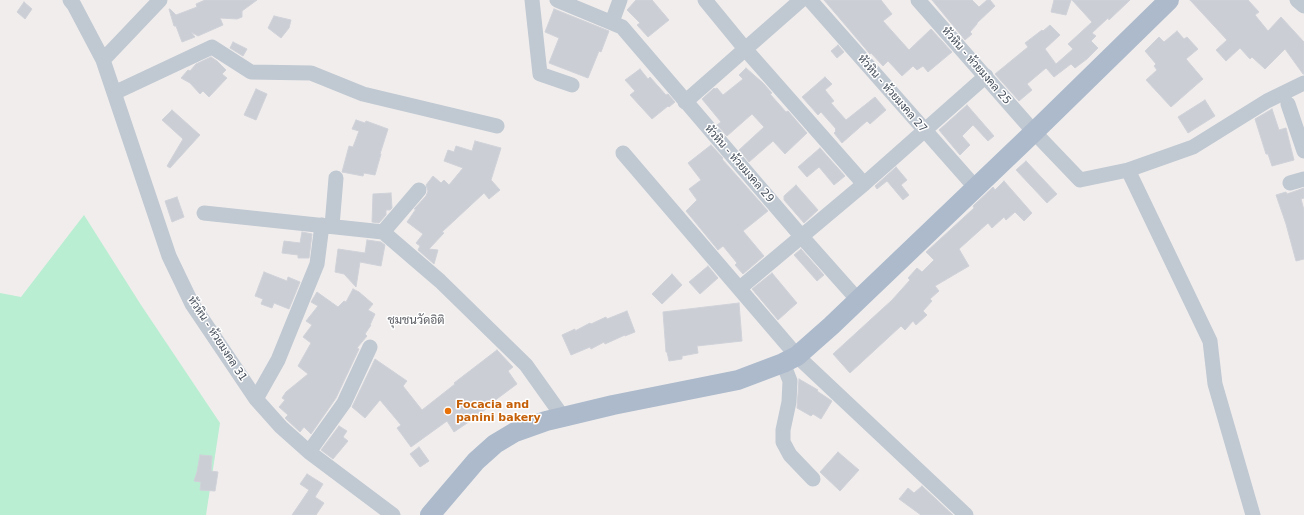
<!DOCTYPE html>
<html>
<head>
<meta charset="utf-8">
<style>
  body { margin:0 }
  canvas { display:block; background:#f0edec }
</style>
</head>
<body>
<canvas width="1304" height="515"></canvas>
<script>
const g = document.querySelector('canvas').getContext('2d');
g.lineJoin = 'round';
function paint(path, color) { g.fillStyle = color; g.fill(path, 'evenodd'); }
const poly = rows => new Path2D(rows.map(r => 'M' + r).join(''));
function stroke(path, color, width, dash) { g.strokeStyle = color; g.lineWidth = width; g.lineCap = dash ? 'butt' : 'round'; g.setLineDash(dash || []); g.stroke(path); }
function drawText(font, color, halo, rows, align = 'center') {
  g.font = font + ' "DejaVu Sans",Sarabun,sans-serif'; g.lineWidth = 3; g.setLineDash([]); g.textBaseline = 'middle'; g.strokeStyle = halo; g.fillStyle = color; for (const [text, x, y, turn = 0] of rows) {
    g.save(); g.translate(x, y); g.rotate((+turn || 0) * Math.PI / 180); g.textAlign = isNaN(turn) ? turn : align; if (halo) g.strokeText(text, 0, 0); g.fillText(text, 0, 0); g.restore();
  }
}
paint(poly([
  [84,215,141,305,220,423,206,515,0,515,0,293,21,297]
]), '#b9eed2');
const building = poly([
  [205,0,257,0,242,11,242,17,237,19,220,18,223,25,198,36,191,32,195,37,182,42,176,26,174,26,169,9,170,9,176,15,197,7,196,4,205,0],
  [636,0,652,0,669,20,648,37,637,25,640,23,627,10,636,0],
  [824,0,881,0,892,14,883,21,909,50,931,29,952,52,928,72,923,66,917,70,913,66,902,76,888,61,883,66,871,53,870,54,824,0],
  [932,0,972,0,979,7,987,0,990,0,995,6,977,23,977,24,970,32,972,34,965,40,932,0],
  [1054,0,1071,0,1066,15,1051,12,1054,0],
  [1072,0,1130,0,1109,20,1108,18,1092,33,1096,36,1091,41,1098,48,1087,59,1075,68,1071,64,1054,77,1046,68,1027,84,1032,90,1019,101,995,74,1028,47,1025,43,1042,30,1043,31,1050,25,1060,35,1045,49,1056,64,1073,49,1068,44,1092,22,1072,0],
  [1190,0,1248,0,1259,12,1255,15,1268,31,1281,17,1304,42,1304,74,1303,74,1285,49,1265,69,1252,57,1250,59,1240,48,1226,61,1216,50,1227,40,1190,0],
  [24,2,32,9,25,19,17,12,24,2],
  [554,9,609,31,601,52,599,51,588,78,549,63,559,38,545,32,554,9],
  [274,16,291,20,289,28,281,38,268,28,274,16],
  [1177,31,1184,39,1187,37,1198,49,1186,59,1203,79,1171,107,1146,80,1157,70,1154,66,1156,64,1145,51,1159,37,1164,42,1177,31],
  [233,42,247,49,243,56,230,48,233,42],
  [838,45,844,52,837,58,831,51,838,45],
  [211,57,217,61,226,70,222,74,227,78,209,97,203,91,200,94,190,83,181,78,188,70,190,71,196,64,211,57],
  [746,68,763,83,772,93,770,94,786,112,788,111,807,133,785,154,773,141,749,162,739,150,764,127,752,114,727,136,717,125,721,122,702,99,714,88,715,89,717,88,723,95,743,79,739,75,746,68],
  [640,69,648,79,650,77,666,95,668,94,675,102,669,107,668,106,652,119,630,95,635,91,625,80,640,69],
  [825,77,832,84,825,90,834,101,831,103,846,120,875,97,886,110,870,124,867,121,842,143,834,133,836,131,835,130,836,129,821,112,818,115,802,97,825,77],
  [256,89,267,94,256,120,244,115,256,89],
  [1205,100,1215,116,1188,133,1178,117,1205,100],
  [967,105,994,136,988,141,973,125,962,136,970,145,960,155,939,130,967,105],
  [1272,109,1279,130,1286,128,1294,160,1272,166,1268,154,1266,154,1255,119,1272,109],
  [172,110,200,135,170,168,167,166,183,139,162,120,172,110],
  [356,120,365,123,366,121,388,129,380,154,381,154,375,175,364,173,363,176,342,172,349,146,353,147,359,131,352,129,356,120],
  [475,141,501,148,491,180,500,190,489,199,484,193,442,232,444,233,429,249,438,250,434,264,418,250,420,246,416,243,423,234,407,222,416,209,414,209,426,196,428,191,426,185,433,176,441,183,444,180,449,185,463,168,444,161,448,150,454,152,456,146,472,151,475,141],
  [711,145,723,158,722,159,768,211,743,231,764,256,743,274,735,265,737,263,723,246,718,250,686,211,697,200,689,189,701,180,688,163,711,145],
  [820,148,845,176,834,185,819,167,807,177,798,167,820,148],
  [1026,161,1057,194,1047,203,1016,170,1026,161],
  [896,167,907,180,901,185,909,195,903,200,887,181,877,189,875,186,896,167],
  [1004,181,1032,213,1024,221,1015,212,1006,220,1004,217,992,228,988,223,959,249,969,266,935,286,939,291,930,299,932,301,923,311,927,315,916,325,913,321,905,330,901,326,850,373,833,354,892,300,910,280,908,278,917,268,922,272,934,260,926,252,974,208,973,206,993,187,995,190,1004,181],
  [796,185,818,210,804,223,784,200,784,196,796,185],
  [1304,188,1304,198,1301,199,1304,210,1304,259,1296,261,1286,224,1276,195,1286,192,1287,194,1304,188],
  [391,193,392,208,390,210,386,210,386,215,379,223,372,222,373,194,391,193],
  [177,197,184,217,172,222,165,201,177,197],
  [302,232,312,234,309,258,298,258,298,255,282,253,284,241,300,243,302,232],
  [367,240,381,242,385,245,381,266,360,262,356,287,344,274,335,272,338,249,365,253,367,240],
  [801,249,824,275,817,281,794,255,801,249],
  [708,266,718,278,700,294,689,282,708,266],
  [264,272,287,281,288,277,300,282,289,309,274,303,272,308,261,304,263,299,255,296,264,272],
  [772,273,797,303,778,320,752,289,772,273],
  [672,274,682,285,662,304,652,294,672,274],
  [353,289,359,292,373,304,368,310,375,314,370,325,371,325,365,334,367,336,357,348,359,349,336,398,311,434,304,427,300,432,285,418,288,415,279,407,285,400,282,398,286,392,308,374,298,366,311,343,303,337,312,325,306,321,318,306,311,302,317,292,338,307,344,301,346,302,353,289],
  [739,303,742,341,697,346,698,353,682,356,682,359,669,361,667,352,666,352,663,312,739,303],
  [627,311,635,332,625,336,625,335,605,344,604,342,591,349,590,347,571,355,562,335,575,329,575,331,590,323,591,324,606,317,607,319,627,311],
  [497,350,513,367,508,371,517,384,486,407,487,408,476,417,454,432,447,421,411,447,397,428,401,425,380,400,365,418,352,407,375,359,407,381,403,386,422,410,455,384,454,383,497,350],
  [799,379,818,390,817,391,832,401,821,419,813,414,811,416,797,408,799,379],
  [339,426,347,431,343,437,348,441,333,459,321,450,339,426],
  [419,447,429,461,420,467,410,454,419,447],
  [838,452,859,470,840,491,820,472,838,452],
  [200,455,212,456,211,471,218,472,215,491,200,490,201,482,194,481,197,472,200,455],
  [307,474,323,484,315,497,324,503,316,515,292,515,309,490,300,484,307,474],
  [922,486,953,515,921,515,899,499,908,488,914,493,922,486]
]);
paint(building, '#ccced5');
stroke(building, '#d0d2d9', 1);
stroke(poly([
  [70,0,74,5,103,60,169,256,192,304,256,399,281,427,309,452,393,515],
  [532,0,540,74,572,85],
  [557,0,622,27,802,237,858,300],
  [705,0,746,50,864,184],
  [810,0,975,187],
  [918,0,1034,132,1080,180,1128,170,1193,147,1267,101,1304,83],
  [1297,0,1304,6],
  [612,22,620,0],
  [103,60,160,0],
  [114,93,212,47,251,72,311,73,363,94,497,126],
  [685,102,801,0],
  [1288,104,1304,151],
  [623,153,797,356,966,515],
  [1128,170,1210,341,1215,384,1253,515],
  [1290,183,1304,179],
  [204,213,383,232,440,281,526,365,563,417],
  [332,226,336,178],
  [383,232,419,190],
  [740,288,864,184,986,76],
  [783,363,790,381,789,402,783,430,783,442,790,455,813,479],
  [256,399,278,360,317,264,322,225],
  [309,452,344,403,370,347]
]), '#c0c8d2', 15);
stroke(poly([
  [430,515,476,461,495,444,515,432,546,421,563,417,613,405,738,380,783,363,797,356,831,326,1034,132,1169,0]
]), '#acbacc', 20);
for (const [x, y, r, color] of [
  [448,411,4,"#e8710a"]
]) { const dot = new Path2D(); dot.arc(x, y, r, 0, 2 * Math.PI); g.fillStyle = color; g.fill(dot); stroke(dot, '#fff', 1.5); }
drawText('11px', '#454e5a', '#fff', [
  ["หัวหิน - ห้วยมงคล 25",976,66,49],
  ["หัวหิน - ห้วยมงคล 27",892,94,49],
  ["หัวหิน - ห้วยมงคล 29",739,164,49],
  ["หัวหิน - ห้วยมงคล 31",217,339,57]
]);
drawText('bold 11px', '#c56008', '#fff', [
  ["Focacia and",456,405],
  ["panini bakery",456,418]
], 'left');
drawText('12px', '#595c62', '#fff', [
  ["ชุมชนวัดอิติ",416,321]
]);
</script>
</body>
</html>
